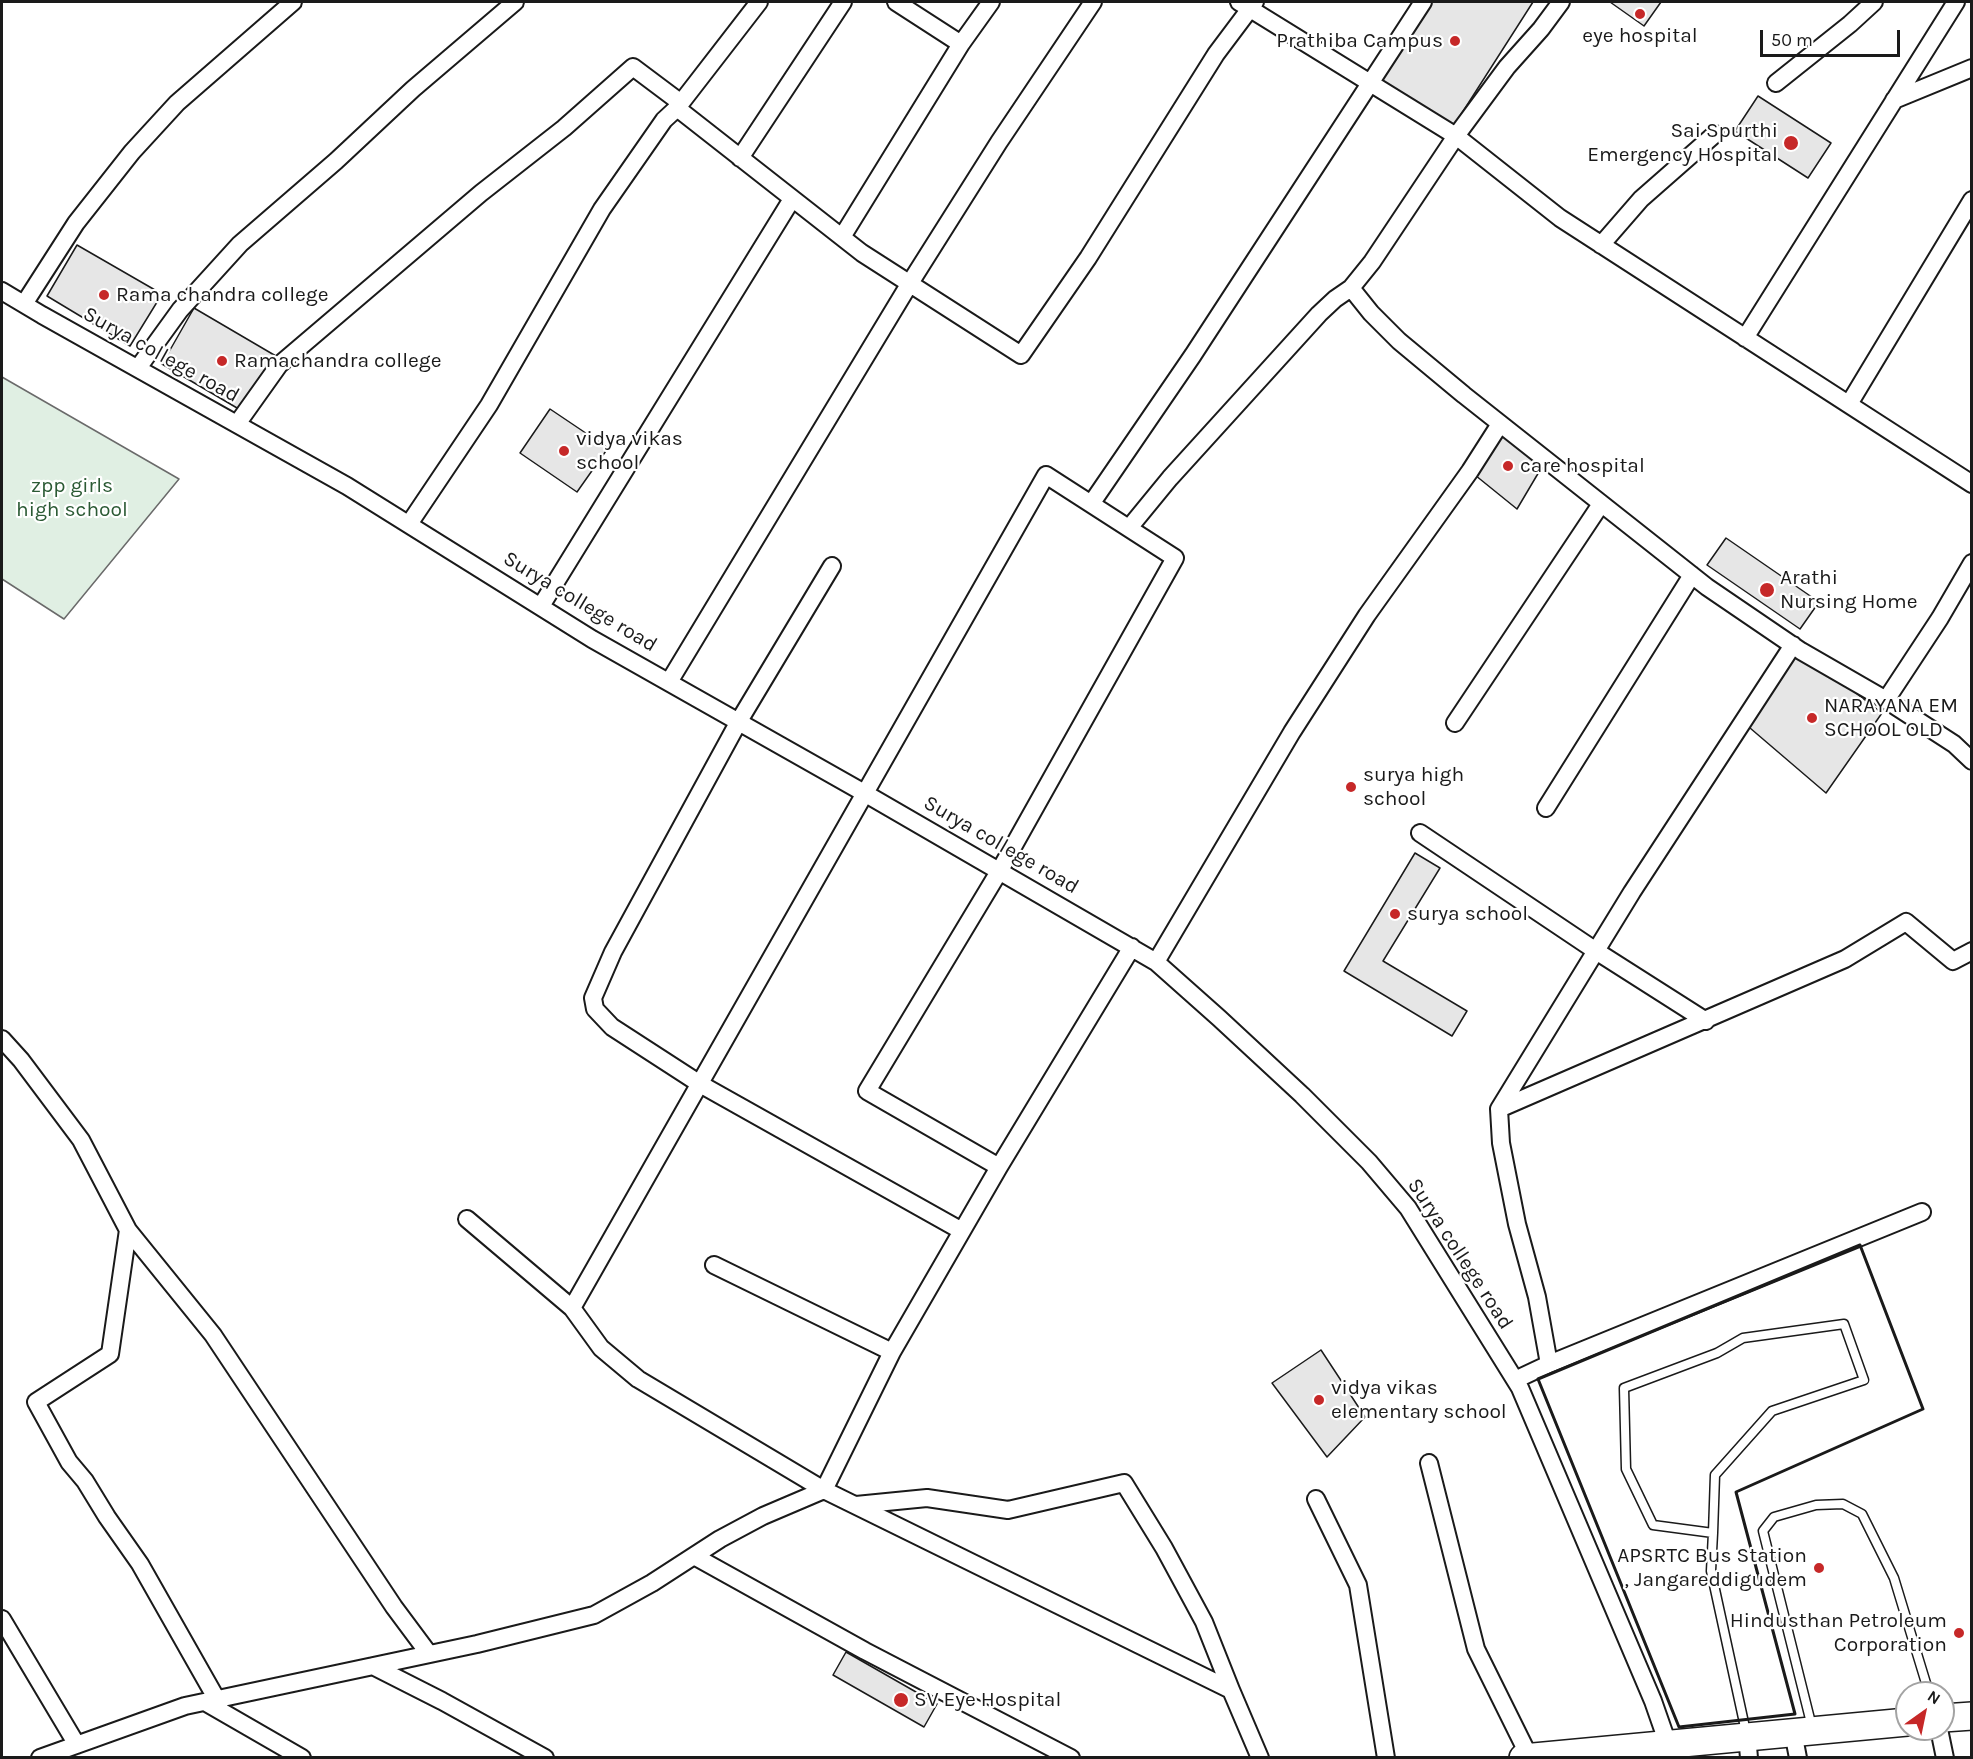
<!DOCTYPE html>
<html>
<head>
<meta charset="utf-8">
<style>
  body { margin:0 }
  #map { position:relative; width:1973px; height:1759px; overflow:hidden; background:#fff; font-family:Karla,sans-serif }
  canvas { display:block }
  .frame { position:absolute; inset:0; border:3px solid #1a1a1a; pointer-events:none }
  .north { position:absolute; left:1895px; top:1681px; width:60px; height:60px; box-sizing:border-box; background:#fff; border:2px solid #a3a3a3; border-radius:50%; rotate:33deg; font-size:16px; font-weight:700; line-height:24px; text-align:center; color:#1a1a1a }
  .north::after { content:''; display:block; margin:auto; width:21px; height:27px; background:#c62828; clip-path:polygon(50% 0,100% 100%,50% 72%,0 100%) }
  .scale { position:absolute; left:1760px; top:30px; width:140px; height:27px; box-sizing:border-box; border:3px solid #1a1a1a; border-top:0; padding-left:8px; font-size:18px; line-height:21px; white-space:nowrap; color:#1a1a1a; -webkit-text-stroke:4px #fff; paint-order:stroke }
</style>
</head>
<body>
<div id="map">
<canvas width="1973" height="1759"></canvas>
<div class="frame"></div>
<div class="north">N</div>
<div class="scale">50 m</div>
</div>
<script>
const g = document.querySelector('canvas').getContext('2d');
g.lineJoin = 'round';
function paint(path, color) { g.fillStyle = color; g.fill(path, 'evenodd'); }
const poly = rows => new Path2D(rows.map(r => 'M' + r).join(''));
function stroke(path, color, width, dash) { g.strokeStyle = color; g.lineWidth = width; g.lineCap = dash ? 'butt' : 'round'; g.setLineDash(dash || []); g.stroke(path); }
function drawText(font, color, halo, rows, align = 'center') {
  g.font = font + ' Karla,sans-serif'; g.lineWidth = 4.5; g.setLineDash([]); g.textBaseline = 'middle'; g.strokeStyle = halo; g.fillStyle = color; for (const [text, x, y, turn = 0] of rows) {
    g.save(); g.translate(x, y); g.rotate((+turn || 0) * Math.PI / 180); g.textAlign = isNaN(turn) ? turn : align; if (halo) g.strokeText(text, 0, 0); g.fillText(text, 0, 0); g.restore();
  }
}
const green = poly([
  [2,377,179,479,64,619,2,579,2,377]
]);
paint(green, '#e0efe3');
stroke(green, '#6a6a6a', 1.5);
const building = poly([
  [1428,2,1533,2,1453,127,1378,80,1428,2],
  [1610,2,1661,2,1644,26,1610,2],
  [1758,96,1831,143,1808,178,1735,131,1758,96],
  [77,245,162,294,130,346,47,296,77,245],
  [194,308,281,359,249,415,162,364,194,308],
  [550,409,608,448,577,492,520,453,550,409],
  [1500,424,1546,460,1517,509,1470,471,1500,424],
  [1726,538,1819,602,1800,629,1707,565,1726,538],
  [1793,645,1882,713,1826,793,1743,722,1793,645],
  [1415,853,1440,868,1383,961,1467,1011,1452,1036,1344,971,1415,853],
  [1321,1350,1365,1417,1327,1457,1272,1383,1321,1350],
  [846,1652,937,1704,924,1727,833,1675,846,1652]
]);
paint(building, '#e6e6e6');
stroke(building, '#1a1a1a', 1.5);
const lane = poly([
  [1713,1533,1653,1525,1626,1469,1624,1388,1717,1353,1743,1338,1844,1324,1864,1380,1772,1411,1715,1475,1713,1533,1711,1571,1746,1732],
  [1812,1727,1763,1531,1774,1517,1816,1505,1843,1504,1862,1514,1894,1578,1929,1693]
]);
const street = poly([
  [759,2,677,108,862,253,1021,355,1088,258,1216,54,1255,2],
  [896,2,961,44],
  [1239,2,1456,136,1560,218,1972,484],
  [1561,2,1541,29,1507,67,1456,136,1372,262,1351,288,1371,313,1399,341,1464,395,1707,587,1801,651,1886,700,1954,744,1972,761],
  [1776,83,1850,24,1874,2],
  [1894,100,1972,68],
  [740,158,843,2],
  [842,237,961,44,991,2],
  [1601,245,1641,199,1715,134],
  [2,291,42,315,347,486,592,639,866,794,1156,962,1219,1018,1302,1095,1369,1162,1408,1208,1520,1388,1653,1701,1668,1744],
  [24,304,76,223,132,152,177,103,293,2],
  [1745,338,1956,2],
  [138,368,180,310,240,244,336,161,413,89,515,2],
  [1849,404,1972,200],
  [237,424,279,365,481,193,564,128,633,67,681,103],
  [1091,504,1193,355,1423,2],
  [409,524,489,405,602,209,664,120,677,108],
  [1129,528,1170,478,1319,314,1335,299,1351,288],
  [832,566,739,721,613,952,593,998,595,1009,612,1027,700,1084,962,1231],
  [541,606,792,199],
  [669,682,910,283,999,142,1093,2],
  [1886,700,1940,618,1972,563],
  [1455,723,1601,504],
  [1546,808,1692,575],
  [1420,833,1596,951,1706,1021],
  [1156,962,1292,732,1367,615,1470,471,1500,424],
  [2,1039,21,1060,81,1140,128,1230,213,1335,394,1607,429,1654],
  [1499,1109,1845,959,1906,922,1953,961,1972,951],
  [467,1219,572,1308,601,1348,638,1379,824,1490,892,1352,999,1167,1132,947],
  [128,1230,110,1354,36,1402,69,1462,85,1481,107,1517,140,1564,216,1698],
  [714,1265,892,1352],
  [572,1308,1046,475,1175,558,1000,870,867,1091,999,1167],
  [1549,1364,1537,1297,1517,1224,1501,1143,1499,1109,1632,892,1793,645],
  [1515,1380,1549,1364,1922,1212],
  [1429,1463,1476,1649,1530,1758],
  [1316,1499,1358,1585,1386,1758],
  [856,1505,927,1498,1008,1510,1124,1483,1164,1548,1204,1622,1231,1690],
  [694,1556,865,1651,1071,1758],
  [2,1619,77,1745],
  [373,1666,442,1701,545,1758],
  [205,1702,302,1758],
  [1939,1729,1945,1758],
  [1793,1732,1798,1758],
  [1747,1735,1749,1758],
  [40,1758,185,1706,477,1644,594,1615,652,1583,720,1539,763,1516,824,1490,1231,1690,1260,1758]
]);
const primary = poly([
  [1943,1718,1972,1716],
  [1523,1758,1907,1722]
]);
stroke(lane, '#1a1a1a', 11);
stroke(street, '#1a1a1a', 20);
stroke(primary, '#1a1a1a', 30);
stroke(lane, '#fff', 8);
stroke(street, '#fff', 16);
stroke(primary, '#fff', 27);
stroke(poly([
  [1860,1245,1923,1409,1736,1492,1795,1714,1679,1727,1538,1379,1860,1245]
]), '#1a1a1a', 3);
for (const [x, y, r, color] of [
  [1640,14,6,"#c62828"],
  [1455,41,6,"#c62828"],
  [1791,143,8,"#c62828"],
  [104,295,6,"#c62828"],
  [222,361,6,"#c62828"],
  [564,451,6,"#c62828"],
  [1508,466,6,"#c62828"],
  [1767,590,8,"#c62828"],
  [1812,718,6,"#c62828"],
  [1351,787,6,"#c62828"],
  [1395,914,6,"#c62828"],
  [1319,1400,6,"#c62828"],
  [1819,1568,6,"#c62828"],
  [1959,1633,6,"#c62828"],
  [901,1700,8,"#c62828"]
]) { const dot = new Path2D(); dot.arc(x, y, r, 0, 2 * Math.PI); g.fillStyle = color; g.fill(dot); stroke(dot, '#fff', 2); }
drawText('21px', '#1a1a1a', '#fff', [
  ["eye hospital",1640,36,"center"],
  ["Prathiba Campus",1443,41,"right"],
  ["Sai Spurthi",1778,131,"right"],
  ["Emergency Hospital",1778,155,"right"],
  ["Rama chandra college",116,295],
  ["Ramachandra college",234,361],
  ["vidya vikas",576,439],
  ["school",576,463],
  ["care hospital",1520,466],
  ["Arathi",1780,578],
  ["Nursing Home",1780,602],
  ["NARAYANA EM",1824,706],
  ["SCHOOL OLD",1824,730],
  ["surya high",1363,775],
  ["school",1363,799],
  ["surya school",1407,914],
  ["vidya vikas",1331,1388],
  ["elementary school",1331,1412],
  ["APSRTC Bus Station",1807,1556,"right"],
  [", Jangareddigudem",1807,1580,"right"],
  ["Hindusthan Petroleum",1947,1621,"right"],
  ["Corporation",1947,1645,"right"],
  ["SV Eye Hospital",914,1700]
], 'left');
drawText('21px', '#1a1a1a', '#fff', [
  ["Surya college road",161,355,29],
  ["Surya college road",580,602,31],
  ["Surya college road",1001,845,30],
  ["Surya college road",1460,1254,57]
]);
drawText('21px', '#2b5a34', '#fff', [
  ["zpp girls",72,486],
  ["high school",72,510]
]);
</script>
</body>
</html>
